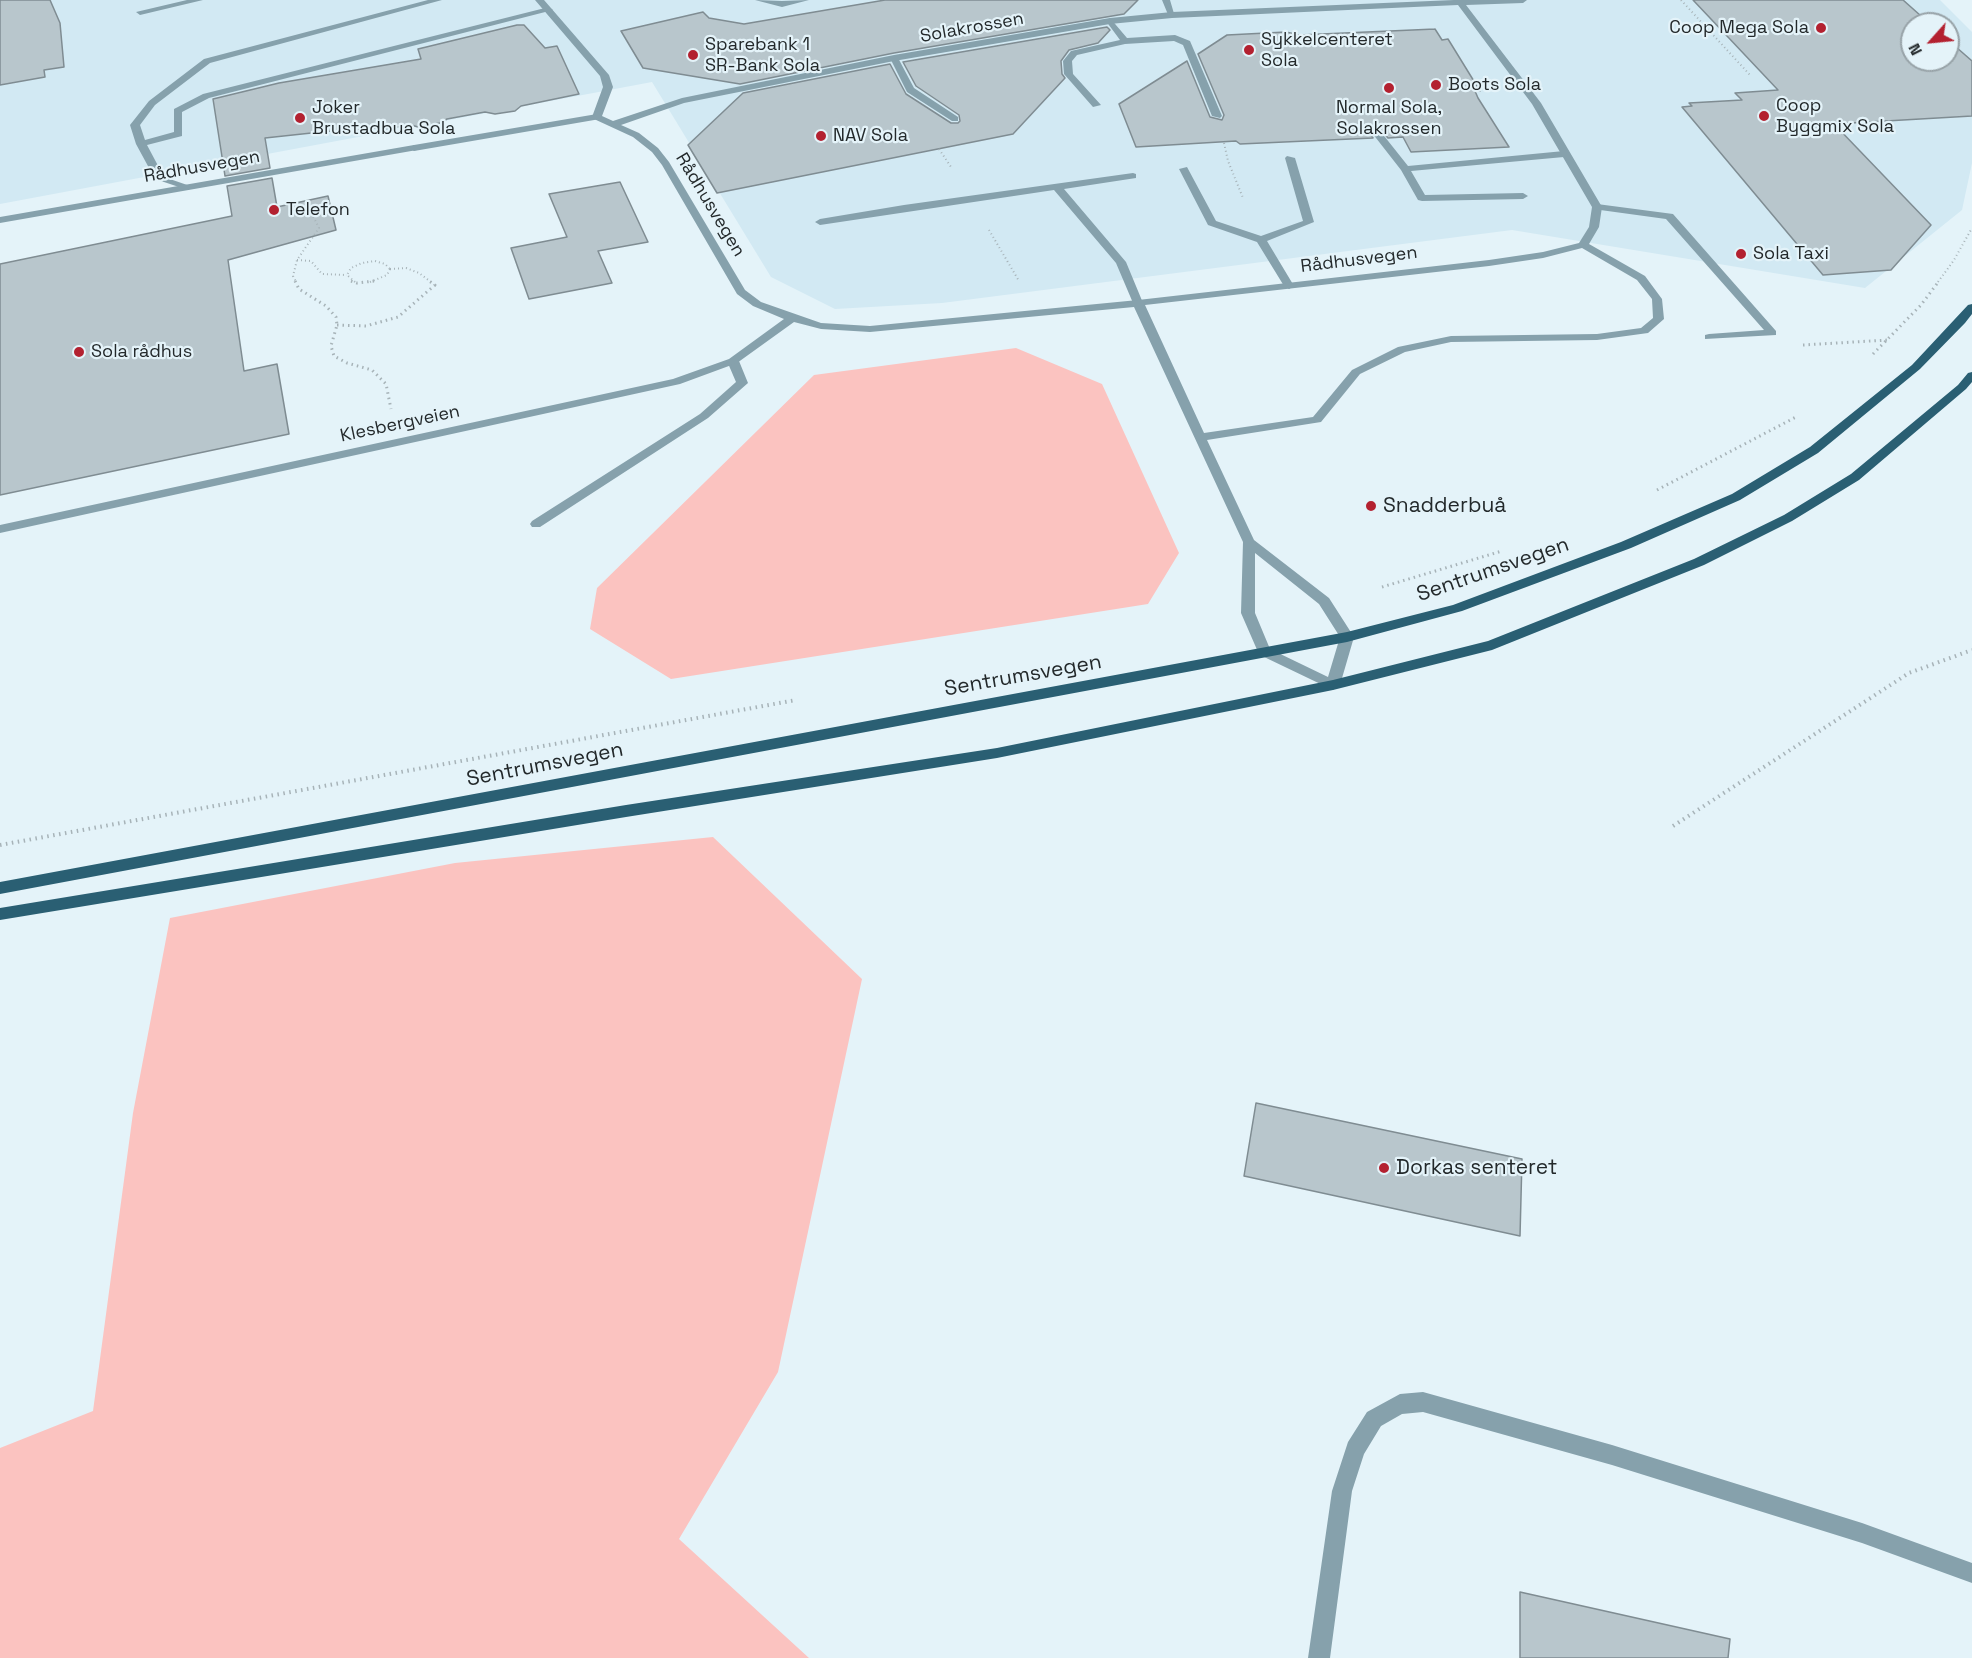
<!DOCTYPE html>
<html>
<head>
<meta charset="utf-8">
<style>
  body { margin:0 }
  #map { position:relative; width:1972px; height:1658px; overflow:hidden; background:#e4f3f9; font-family:"Space Grotesk",sans-serif }
  canvas { display:block }
  .north { position:absolute; left:1900px; top:12px; width:60px; height:60px; box-sizing:border-box; background:#e4f3f9; border:2px solid #97a2a7; border-radius:50%; rotate:243deg; font-size:16px; font-weight:700; line-height:24px; text-align:center; color:#23292b }
  .north::after { content:''; display:block; margin:auto; width:21px; height:27px; background:#b32130; clip-path:polygon(50% 0,100% 100%,50% 72%,0 100%) }
</style>
</head>
<body>
<div id="map">
<canvas width="1972" height="1658"></canvas>
<div class="north">N</div>
</div>
<script>
const g = document.querySelector('canvas').getContext('2d');
g.lineJoin = 'round';
function paint(path, color) { g.fillStyle = color; g.fill(path, 'evenodd'); }
const poly = rows => new Path2D(rows.map(r => 'M' + r).join(''));
function stroke(path, color, width, dash) { g.strokeStyle = color; g.lineWidth = width; g.lineCap = dash ? 'butt' : 'round'; g.setLineDash(dash || []); g.stroke(path); }
function drawText(font, color, halo, rows, align = 'center') {
  g.font = font + ' "Space Grotesk",sans-serif'; g.lineWidth = 4.5; g.setLineDash([]); g.textBaseline = 'middle'; g.strokeStyle = halo; g.fillStyle = color; for (const [text, x, y, turn = 0] of rows) {
    g.save(); g.translate(x, y); g.rotate((+turn || 0) * Math.PI / 180); g.textAlign = isNaN(turn) ? turn : align; if (halo) g.strokeText(text, 0, 0); g.fillText(text, 0, 0); g.restore();
  }
}
paint(poly([
  [0,0,1940,0,1972,32,1972,163,1962,210,1865,288,1512,230,942,303,835,309,771,277,652,82,0,204],
  [1912,24,1948,24,1948,60,1912,60]
]), '#d2e9f3');
paint(poly([
  [1016,348,1102,384,1179,553,1148,604,671,679,590,629,597,588,814,375],
  [713,837,862,979,778,1372,679,1539,809,1658,0,1658,0,1448,93,1411,133,1113,170,918,455,863]
]), '#fbc3c0');
const building = poly([
  [0,0,50,0,60,23,64,67,44,70,45,77,0,85,0,0],
  [885,0,1138,0,1124,14,894,53,740,84,643,68,621,31,703,12,709,18,744,24,885,0],
  [1693,0,1903,0,1930,24,1912,24,1912,60,1948,60,1948,40,1972,61,1972,116,1834,124,1931,225,1891,270,1823,275,1682,107,1692,106,1689,103,1742,100,1735,93,1778,90,1693,0],
  [517,25,524,25,545,48,557,46,579,94,521,106,515,111,495,114,485,112,447,119,440,123,418,127,411,125,384,129,372,128,339,133,330,131,265,138,270,168,225,176,213,99,279,83,421,59,418,49,517,25],
  [1107,27,1110,30,1098,43,1069,50,1061,61,1062,74,1065,78,1013,134,717,193,688,145,743,93,890,64,906,94,951,123,958,123,960,121,959,115,916,86,903,62,1107,27],
  [1435,29,1442,40,1448,39,1480,91,1475,91,1478,98,1509,147,1411,152,1403,137,1388,138,1375,124,1367,129,1373,138,1240,144,1236,141,1136,147,1119,104,1187,61,1210,117,1222,120,1224,115,1198,54,1227,35,1286,32,1299,35,1435,29],
  [272,178,277,207,328,196,336,230,228,260,244,371,277,364,289,434,0,495,0,264,232,216,227,186,272,178],
  [620,182,648,242,598,251,612,283,529,299,511,248,567,237,549,194,620,182],
  [1256,1103,1522,1159,1520,1236,1244,1176,1256,1103],
  [1520,1592,1730,1639,1728,1658,1520,1658,1520,1592]
]);
paint(building, '#b8c6cc');
stroke(building, '#7f8c92', 1.5);
stroke(poly([
  [1681,0,1750,75],
  [1224,143,1228,161,1243,198],
  [939,149,951,167],
  [289,204,312,214,319,228,297,260,293,276,296,282],
  [989,230,1019,281],
  [297,260,311,261,322,274,347,275],
  [390,269,406,268,419,273,431,282],
  [355,282,347,275,351,268,362,263,375,261,385,264,390,269],
  [370,282,387,275,390,269],
  [1938,282,1954,260,1972,228]
]), '#a7b3b8', 2, [1, 3]);
stroke(poly([
  [295,281,299,289,326,306,336,317,337,325,331,346,334,356,347,363,372,370,386,384,391,409],
  [351,281,357,283,374,281],
  [337,325,366,326,398,317,435,285,429,281],
  [1803,345,1888,340],
  [1873,354,1921,305,1939,281],
  [1657,490,1796,417],
  [1382,587,1502,551]
]), '#a7b3b8', 3, [1.5, 4]);
stroke(poly([
  [1673,826,1909,673,1972,650],
  [0,845,796,700]
]), '#a7b3b8', 4, [1.5, 4.5]);
paint(poly([
  [187,0,203,0,140,15,136,12,187,0],
  [428,0,442,0,210,63,155,105,140,125,145,140,174,132,174,109,203,94,549,7,553,10,209,98,182,112,182,136,147,145,164,177,193,187,188,190,155,179,136,144,130,125,149,101,204,59,428,0],
  [755,0,782,1,809,0,782,7,755,0],
  [1162,0,1170,0,1175,17,1169,17,1162,0],
  [1110,18,1127,38,1175,35,1190,41,1222,116,1220,118,1212,116,1183,45,1174,41,1125,44,1077,55,1072,61,1073,74,1101,105,1093,107,1064,74,1063,61,1071,51,1120,40,1106,21,1110,18],
  [891,56,897,56,914,88,958,117,958,121,952,121,907,92,890,58,891,56],
  [597,114,600,115,600,119,414,151,409,148,414,145,597,114],
  [1374,126,1377,127,1408,166,1564,151,1569,154,1564,157,1411,171,1425,195,1523,193,1528,196,1523,199,1422,201,1418,200,1401,170,1369,129,1374,126],
  [1287,156,1295,158,1314,222,1267,241,1294,286,1289,289,1284,286,1257,242,1208,225,1179,169,1187,167,1216,221,1261,236,1303,221,1285,158,1287,156],
  [1133,173,1136,174,1136,178,1064,189,1126,262,1143,303,1138,306,1133,303,1116,263,1054,190,820,225,815,222,820,219,904,205,1133,173],
  [1597,204,1673,214,1776,331,1776,335,1705,339,1705,335,1709,334,1764,330,1666,219,1593,209,1593,205,1597,204],
  [733,358,739,361,748,383,708,418,540,527,532,527,530,524,532,521,700,414,736,382,727,361,733,358],
  [1423,1392,1612,1445,1862,1523,1972,1563,1972,1583,1862,1543,1612,1465,1423,1412,1402,1414,1381,1426,1364,1454,1352,1491,1330,1658,1308,1658,1332,1491,1348,1442,1367,1412,1400,1394,1423,1392]
]), '#86a1ac');
paint(poly([
  [414,145,419,148,417,150,0,223,0,217,414,145]
]), '#86a1ac');
paint(poly([
  [535,0,544,0,609,75,613,87,602,116,613,121,682,98,894,55,1110,18,1172,12,1454,0,1527,0,1523,3,1466,5,1541,103,1602,207,1599,227,1589,244,1645,276,1662,299,1664,319,1648,333,1597,340,1451,342,1405,352,1360,374,1321,422,1207,440,1254,540,1329,598,1354,637,1340,685,1333,690,1260,655,1258,652,1241,613,1243,542,1134,307,870,332,821,329,794,322,737,363,680,384,0,533,0,525,673,379,729,359,784,319,753,306,737,294,662,165,652,152,633,137,594,119,592,117,603,87,600,76,535,0],
  [1458,5,1532,104,1592,207,1589,227,1579,243,1543,252,1489,260,1138,300,870,326,821,323,761,302,745,290,669,162,658,148,639,133,621,125,684,103,894,61,1110,24,1172,18,1458,5],
  [1582,248,1637,280,1652,299,1653,318,1641,328,1597,334,1451,336,1398,347,1352,370,1313,417,1204,433,1145,305,1489,266,1543,258,1582,248],
  [1255,553,1319,604,1340,637,1328,677,1270,649,1255,613,1255,553]
]), '#86a1ac');
paint(poly([
  [1972,304,1972,314,1965,323,1920,369,1818,453,1740,500,1631,548,1462,611,1347,642,0,894,0,882,1347,632,1453,605,1621,542,1732,494,1810,447,1912,365,1968,305,1972,304],
  [1972,372,1972,382,1966,389,1859,480,1792,521,1704,565,1492,650,1333,690,997,758,626,817,0,920,0,908,626,805,997,748,1333,680,1488,641,1694,559,1784,515,1851,474,1958,385,1968,373,1972,372]
]), '#2a5f73');
for (const [x, y, r, color] of [
  [1821,28,6,"#b32130"],
  [1249,50,6,"#b32130"],
  [693,55,6,"#b32130"],
  [1436,85,6,"#b32130"],
  [1389,88,6,"#b32130"],
  [1764,116,6,"#b32130"],
  [300,118,6,"#b32130"],
  [821,136,6,"#b32130"],
  [274,210,6,"#b32130"],
  [1741,254,6,"#b32130"],
  [79,352,6,"#b32130"],
  [1371,506,6,"#b32130"],
  [1384,1168,6,"#b32130"]
]) { const dot = new Path2D(); dot.arc(x, y, r, 0, 2 * Math.PI); g.fillStyle = color; g.fill(dot); stroke(dot, '#e4f3f9', 2); }
drawText('18px', '#23292b', '#e4f3f9', [
  ["Solakrossen",972,28,-10],
  ["Rådhusvegen",202,167,-10],
  ["Rådhusvegen",710,205,59],
  ["Rådhusvegen",1359,260,-7],
  ["Klesbergveien",400,424,-12]
]);
drawText('18px', '#23292b', '#e4f3f9', [
  ["Coop Mega Sola",1809,28,"right"],
  ["Sykkelcenteret",1261,40],
  ["Sola",1261,61],
  ["Sparebank 1",705,45],
  ["SR-Bank Sola",705,66],
  ["Boots Sola",1448,85],
  ["Coop",1776,106],
  ["Byggmix Sola",1776,127],
  ["Joker",312,108],
  ["Brustadbua Sola",312,129],
  ["Normal Sola,",1389,108,"center"],
  ["Solakrossen",1389,129,"center"],
  ["NAV Sola",833,136],
  ["Telefon",286,210],
  ["Sola Taxi",1753,254],
  ["Sola rådhus",91,352]
], 'left');
drawText('21px', '#23292b', '#e4f3f9', [
  ["Snadderbuå",1383,506],
  ["Dorkas senteret",1396,1168]
], 'left');
drawText('21px', '#23292b', '#e4f3f9', [
  ["Sentrumsvegen",1493,570,-19],
  ["Sentrumsvegen",1023,676,-10],
  ["Sentrumsvegen",545,765,-11]
]);
</script>
</body>
</html>
